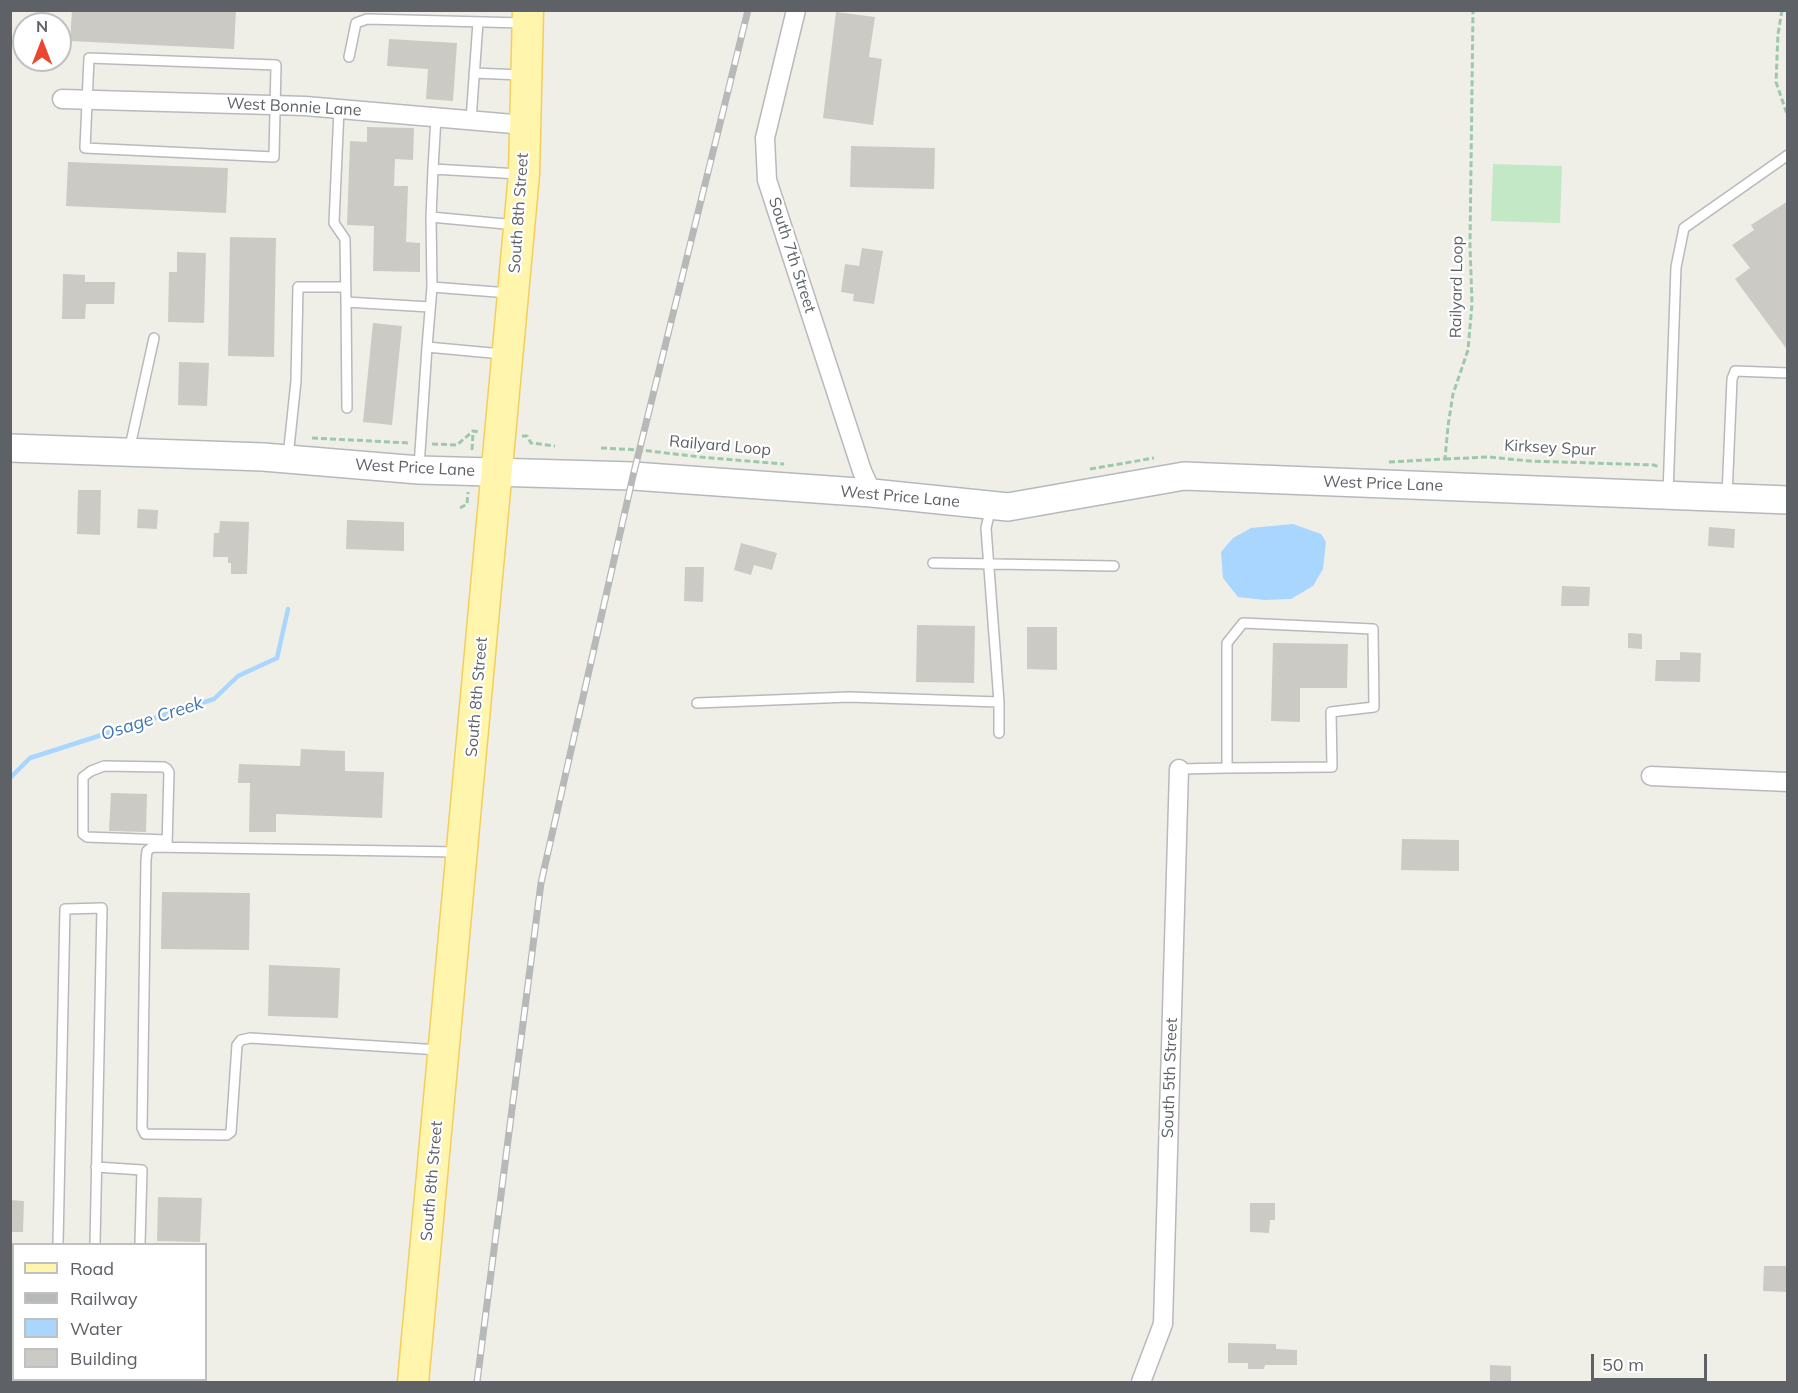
<!DOCTYPE html>
<html>
<head>
<meta charset="utf-8">
<style>
  body { margin:0 }
  #map { position:relative; width:1798px; height:1393px; overflow:hidden; background:#f0efe7; font-family:Mulish,sans-serif }
  canvas { display:block }
  .frame { position:absolute; inset:0; border:12px solid #5e6267; pointer-events:none }
  .legend { position:absolute; left:12px; top:1243px; width:195px; height:138px; box-sizing:border-box; background:#fff; border:2px solid #bfc0c2; margin:0; padding:8px 10px; list-style:none; font-size:18px; color:#5e6267 }
  .legend li { display:flex; align-items:center; gap:12px; height:30px }
  .legend b { width:30px; border:2px solid #bfc0c2 }
  .north { position:absolute; left:12px; top:12px; width:60px; height:60px; box-sizing:border-box; background:#fff; border:2px solid #bfc0c2; border-radius:50%; rotate:0deg; font-size:16px; font-weight:700; line-height:24px; text-align:center; color:#5e6267 }
  .north::after { content:''; display:block; margin:auto; width:21px; height:27px; background:#ec4631; clip-path:polygon(50% 0,100% 100%,50% 72%,0 100%) }
  .scale { position:absolute; left:1591px; top:1354px; width:116px; height:27px; box-sizing:border-box; border:3px solid #5e6267; border-top:0; padding-left:8px; font-size:18px; line-height:21px; white-space:nowrap; color:#5e6267; -webkit-text-stroke:4px #fff; paint-order:stroke }
</style>
</head>
<body>
<div id="map">
<canvas width="1798" height="1393"></canvas>
<div class="frame"></div>
<ul class="legend">
<li><b style="height:8px;background:#fff5ad"></b>Road</li>
<li><b style="height:8px;background:#b7b8b8"></b>Railway</li>
<li><b style="height:16px;background:#a8d6ff"></b>Water</li>
<li><b style="height:16px;background:#cccac4"></b>Building</li>
</ul>
<div class="north">N</div>
<div class="scale">50 m</div>
</div>
<script>
const g = document.querySelector('canvas').getContext('2d');
g.lineJoin = 'round';
function paint(path, color) { g.fillStyle = color; g.fill(path, 'evenodd'); }
const poly = rows => new Path2D(rows.map(r => 'M' + r).join(''));
function stroke(path, color, width, dash) { g.strokeStyle = color; g.lineWidth = width; g.lineCap = dash ? 'butt' : 'round'; g.setLineDash(dash || []); g.stroke(path); }
function drawText(font, color, halo, rows, align = 'center') {
  g.font = font + ' Mulish,sans-serif'; g.lineWidth = 4.5; g.setLineDash([]); g.textBaseline = 'middle'; g.strokeStyle = halo; g.fillStyle = color; for (const [text, x, y, turn = 0] of rows) {
    g.save(); g.translate(x, y); g.rotate((+turn || 0) * Math.PI / 180); g.textAlign = isNaN(turn) ? turn : align; if (halo) g.strokeText(text, 0, 0); g.fillText(text, 0, 0); g.restore();
  }
}
paint(poly([
  [1493,164,1562,166,1560,223,1491,221]
]), '#c3e8c5');
paint(poly([
  [1293,524,1321,534,1326,542,1323,569,1313,586,1291,599,1264,600,1238,597,1223,578,1221,552,1233,538,1251,528]
]), '#a8d6ff');
stroke(poly([
  [10,778,30,758,214,699,238,676,277,658,288,609]
]), '#a8d6ff', 4.5);
paint(poly([
  [72,10,236,10,234,49,70,41],
  [836,12,875,17,869,57,882,59,873,125,823,118],
  [389,39,457,43,453,101,426,99,428,69,387,66],
  [367,127,414,128,413,160,395,159,394,186,408,186,406,242,420,243,420,272,373,271,374,226,347,225,350,141,367,142],
  [851,146,935,148,934,189,850,187],
  [68,162,228,168,226,213,66,206],
  [1788,201,1788,351,1735,279,1750,268,1732,245,1754,230,1751,225],
  [230,237,276,238,274,357,228,356],
  [862,248,883,251,874,304,853,301,854,294,841,292,845,264,859,266],
  [177,252,206,253,204,323,168,322,169,272,177,272],
  [63,274,85,275,85,282,115,282,114,304,86,304,85,319,62,319],
  [373,323,402,326,392,425,363,422],
  [179,362,209,363,207,406,178,405],
  [78,490,101,490,100,535,77,534],
  [138,509,158,510,157,529,137,528],
  [347,520,404,522,404,551,346,549],
  [220,521,249,522,247,574,231,574,231,563,228,563,228,557,213,557,214,533,219,533],
  [1709,527,1735,529,1734,548,1708,546],
  [741,543,777,553,772,570,754,565,751,575,734,570],
  [685,567,704,567,703,602,684,601],
  [1562,586,1590,587,1589,606,1561,606],
  [917,625,975,626,974,683,916,682],
  [1027,627,1057,627,1057,670,1027,669],
  [1628,633,1642,634,1642,649,1628,648],
  [1273,643,1348,644,1347,688,1300,688,1300,722,1271,721],
  [1680,652,1701,653,1700,682,1655,681,1656,660,1680,660],
  [301,749,345,751,345,771,384,772,382,818,276,814,276,832,249,832,250,783,238,783,239,764,300,766],
  [111,793,147,794,146,832,109,831],
  [1402,839,1459,840,1459,871,1401,870],
  [162,892,250,893,249,950,161,949],
  [269,965,340,968,338,1018,268,1016],
  [158,1197,202,1198,200,1242,157,1241],
  [10,1200,24,1201,23,1232,10,1232],
  [1250,1203,1275,1203,1275,1220,1270,1220,1269,1233,1250,1232],
  [1764,1266,1788,1266,1788,1292,1763,1291],
  [1228,1343,1276,1344,1276,1349,1297,1350,1297,1365,1265,1365,1264,1369,1248,1369,1248,1363,1228,1363],
  [1490,1365,1511,1366,1511,1383,1490,1383]
]), '#cccac4');
const lane = poly([
  [349,57,356,23,367,19,523,23],
  [89,58,276,65,274,157,85,148,89,58],
  [474,73,521,75],
  [339,109,334,223,345,239,346,302,430,307],
  [436,117,433,169,519,174],
  [471,120,478,22],
  [433,169,431,217,516,225],
  [431,217,432,287],
  [346,302,347,408],
  [427,347,432,287,509,293],
  [129,451,154,338],
  [288,457,296,381,298,287,346,287],
  [419,467,427,347,502,354],
  [1668,494,1676,267,1684,228,1788,155],
  [1727,496,1732,379,1735,371,1788,373],
  [933,563,1114,566],
  [999,702,999,733],
  [697,703,849,697,999,702,986,528,991,507],
  [1179,769,1227,768,1332,767,1331,712,1374,707,1373,629,1243,623,1227,643,1227,768],
  [167,840,87,837,83,834,83,777,91,771,104,766,164,767,167,769,169,772,167,847],
  [440,1050,250,1038,241,1040,237,1045,231,1132,227,1135,145,1134,142,1128,146,860,147,851,152,847,457,852],
  [96,1167,142,1170,140,1244],
  [58,1244,65,909,102,908,95,1244],
  [179,1382,179,1380]
]);
const street = poly([
  [796,10,765,138,767,180,862,471,872,493],
  [62,99,305,106,525,125],
  [1651,776,1788,782],
  [10,1281,14,1281],
  [135,1380,141,1382],
  [1141,1382,1163,1324,1179,769]
]);
const secondary = poly([
  [10,448,263,457,419,470,633,476,872,493,1008,507,1184,476,1788,500]
]);
const primary = poly([
  [413,1382,524,174,528,10]
]);
stroke(lane, '#b7b9bd', 12);
stroke(street, '#b7b9bd', 21);
stroke(secondary, '#b5b9be', 30);
stroke(primary, '#f4ce5d', 33);
stroke(poly([
  [1782,10,1778,34,1776,82,1788,117],
  [522,436,527,436,531,443,555,446],
  [312,438,410,443],
  [432,444,457,445,473,431,479,432],
  [601,448,641,450,700,457,784,464],
  [472,450,473,433],
  [1445,459,1489,457,1529,461,1654,465,1659,467],
  [1389,462,1445,459,1448,426,1453,394,1468,350,1472,304,1470,245,1473,10],
  [1090,469,1154,458],
  [460,508,467,504,468,492]
]), '#9cc9ab', 3, [6, 3]);
stroke(lane, '#fff', 9);
stroke(street, '#fff', 18);
stroke(secondary, '#fff', 27);
stroke(primary, '#fff5ad', 30);
const rail = poly([
  [477,1382,541,883,633,476,748,10]
]);
stroke(rail, '#b7b8b8', 7);
stroke(rail, '#fff', 4.5, [14]);
drawText('16px', '#5e6267', '#fff', [
  ["West Bonnie Lane",294,107,3],
  ["South 8th Street",519,213,-86],
  ["South 7th Street",792,255,72],
  ["Railyard Loop",1457,287,-89],
  ["Railyard Loop",720,446,5],
  ["Kirksey Spur",1550,448,3],
  ["West Price Lane",415,468,3],
  ["West Price Lane",1383,484,2],
  ["West Price Lane",900,497,5],
  ["South 8th Street",477,697,-85],
  ["South 5th Street",1170,1078,-88],
  ["South 8th Street",432,1181,-85]
]);
drawText('italic 18px', '#4276b4', '#fff', [
  ["Osage Creek",152,719,-18]
]);
</script>
</body>
</html>
